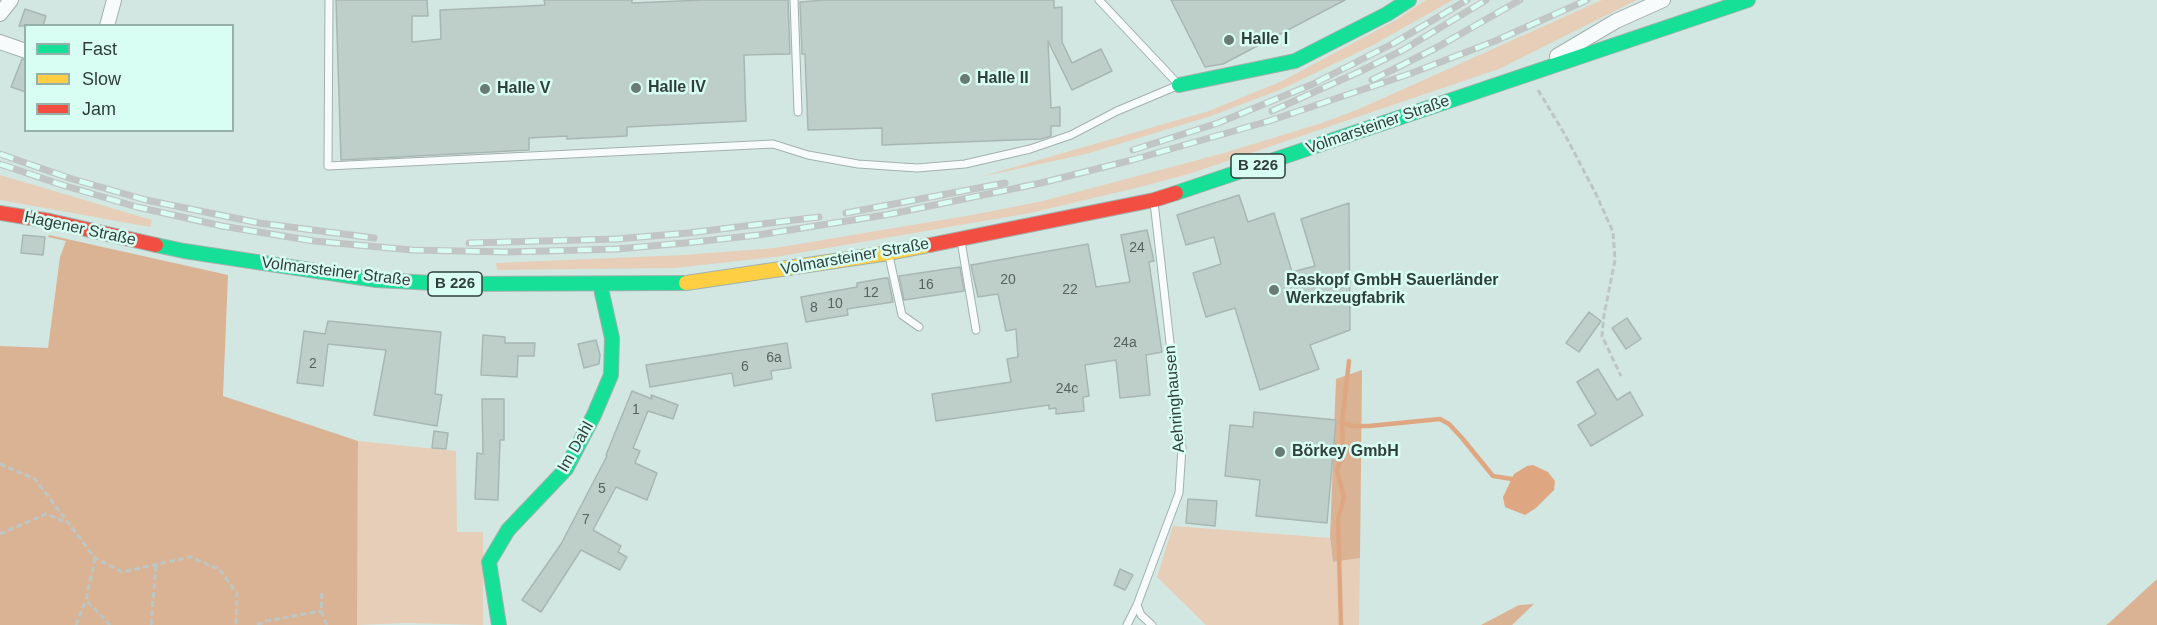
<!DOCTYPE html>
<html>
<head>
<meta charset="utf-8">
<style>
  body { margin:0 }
  #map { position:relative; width:2157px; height:625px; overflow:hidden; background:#d3e7e2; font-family:Arial,sans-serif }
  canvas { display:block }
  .legend { position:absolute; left:24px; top:24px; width:210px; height:108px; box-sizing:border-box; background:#d8fdf3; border:2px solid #95b1a9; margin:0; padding:8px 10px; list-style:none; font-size:18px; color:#313f3b }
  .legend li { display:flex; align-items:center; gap:12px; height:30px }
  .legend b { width:30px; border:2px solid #95b1a9 }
</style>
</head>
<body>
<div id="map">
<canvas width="2157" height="625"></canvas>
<ul class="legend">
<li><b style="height:8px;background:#16e098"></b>Fast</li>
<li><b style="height:8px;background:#ffcf43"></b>Slow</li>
<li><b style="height:8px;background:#f24e42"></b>Jam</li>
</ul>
</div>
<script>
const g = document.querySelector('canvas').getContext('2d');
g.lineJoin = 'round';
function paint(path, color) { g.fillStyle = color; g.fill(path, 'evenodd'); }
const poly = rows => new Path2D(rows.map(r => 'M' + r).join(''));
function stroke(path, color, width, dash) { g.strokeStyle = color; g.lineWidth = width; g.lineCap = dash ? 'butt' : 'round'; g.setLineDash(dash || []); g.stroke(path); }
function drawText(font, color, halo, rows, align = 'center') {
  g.font = font + ' Arial,sans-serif'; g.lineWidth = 5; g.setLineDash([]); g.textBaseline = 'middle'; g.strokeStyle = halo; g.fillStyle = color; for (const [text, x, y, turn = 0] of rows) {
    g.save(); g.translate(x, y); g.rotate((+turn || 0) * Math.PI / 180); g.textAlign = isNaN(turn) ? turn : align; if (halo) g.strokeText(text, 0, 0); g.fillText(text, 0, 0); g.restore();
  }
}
paint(poly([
  [1426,0,1453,0,1373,45,1282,89,1211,116,1086,154,980,177,1209,111,1282,81,1396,20],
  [1602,0,1637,0,1499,69,1192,173,1140,187,1030,213,775,257,674,268,497,270,496,263,683,255,775,248,972,215,1043,201,1224,153,1322,123,1359,109],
  [0,175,152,220,150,227,0,200],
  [358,441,456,451,457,532,483,532,483,625,406,623,357,625],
  [1173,526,1330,538,1333,562,1360,558,1359,625,1206,625,1157,577]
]), '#e6ceb8');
paint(poly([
  [49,235,228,275,223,396,358,441,357,625,0,625,0,346,48,348,60,257,66,241,48,237],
  [1362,370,1360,558,1333,562,1330,537,1336,379],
  [2157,579,2157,625,2106,625,2109,623],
  [1534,604,1512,625,1481,625,1519,605]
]), '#dab394');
paint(poly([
  [1533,465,1548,472,1555,481,1554,490,1536,508,1525,515,1505,507,1503,497,1514,474,1527,466]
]), '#dea781');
stroke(poly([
  [1342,423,1352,426,1369,426,1440,419,1449,424,1462,438,1493,476,1512,479],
  [1341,625,1338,519,1344,498,1337,470,1343,453,1342,423,1349,361]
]), '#dea781', 4.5);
const building = poly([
  [336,0,427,0,428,16,412,16,412,42,441,39,440,10,529,6,545,5,544,0,632,0,632,3,703,0,788,0,790,54,744,55,746,121,627,127,627,136,567,139,567,136,529,138,529,150,341,160,336,0],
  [825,0,1054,0,1054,8,1062,7,1062,42,1072,63,1101,49,1112,71,1072,90,1048,41,1051,108,1060,107,1060,126,1051,126,1051,136,1041,139,882,145,882,128,808,130,805,54,802,54,800,2,825,0],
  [1171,0,1345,0,1223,64,1205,67,1171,0],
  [25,9,46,16,43,26,19,26,25,9],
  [22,59,26,60,26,92,11,87,22,59],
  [1239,195,1248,222,1274,213,1292,272,1315,266,1301,219,1349,203,1350,330,1310,345,1319,369,1260,390,1235,308,1206,317,1193,273,1221,264,1214,237,1186,245,1177,215,1239,195],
  [1147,230,1154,261,1149,262,1162,352,1146,355,1150,395,1120,398,1116,360,1085,365,1089,396,1083,397,1084,411,1056,414,1056,408,1049,409,1049,405,936,421,932,394,1011,382,1007,359,1018,357,1016,329,1006,331,998,294,978,297,971,265,1088,244,1096,287,1130,282,1121,235,1147,230],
  [23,235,45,237,43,255,21,253,23,235],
  [960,267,964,291,904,300,899,276,960,267],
  [885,278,888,278,893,302,847,309,848,315,806,322,801,297,857,287,857,283,885,278],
  [1589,312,1601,321,1579,352,1566,343,1589,312],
  [1627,318,1641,339,1626,349,1612,328,1627,318],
  [328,321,441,332,435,394,442,395,437,426,374,415,386,350,328,344,323,386,297,383,304,331,325,334,328,321],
  [483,335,505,337,505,343,535,343,534,356,518,356,517,377,481,375,483,335],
  [596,340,600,355,599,364,584,368,578,344,596,340],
  [787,343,791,368,771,371,772,379,734,386,732,373,650,387,646,365,787,343],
  [1598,369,1617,400,1630,392,1643,415,1591,446,1578,425,1596,414,1577,382,1598,369],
  [632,391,652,399,651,395,678,405,673,419,648,411,633,448,640,451,635,463,657,473,647,500,616,487,593,530,621,546,618,552,627,557,620,570,581,550,541,612,522,600,561,544,607,456,606,455,632,391],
  [482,399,504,399,504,440,500,440,498,500,475,499,477,453,483,454,482,399],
  [1254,412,1336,420,1327,523,1256,516,1260,480,1225,476,1230,425,1253,427,1254,412],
  [434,431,448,433,446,449,432,448,434,431],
  [1188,499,1217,501,1215,526,1186,523,1188,499],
  [1120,569,1133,575,1125,590,1114,585,1120,569]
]);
paint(building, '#becec9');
stroke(building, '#a8b7b3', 1.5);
const lane = poly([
  [329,0,328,166,773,144,808,155,858,164,917,168,965,164,1030,149,1071,135,1117,111,1179,85,1099,0],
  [794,0,798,112],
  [961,241,976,330],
  [889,256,902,315,919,327],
  [1137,605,1141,615,1152,625],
  [1127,625,1137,605,1179,493,1182,448,1154,202]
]);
const street = poly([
  [0,14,11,0],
  [107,26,114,0],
  [0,42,26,51],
  [1557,56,1616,21,1663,0]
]);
const fast = poly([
  [1179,85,1295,61,1387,14,1409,0],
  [1176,193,1748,0],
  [156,245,184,251,376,280,453,284,686,283],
  [499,625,489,562,508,530,566,469,594,415,611,375,612,338,600,284]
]);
const slow = poly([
  [686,283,889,253,930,245]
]);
const jam = poly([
  [0,213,50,221,156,245],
  [930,245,1154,200,1176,193]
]);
stroke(lane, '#a2b1ad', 9);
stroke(street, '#a2b1ad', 16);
stroke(fast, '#a2b1ad', 16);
stroke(slow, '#a2b1ad', 16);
stroke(jam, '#a2b1ad', 16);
stroke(poly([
  [1538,90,1564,133,1596,194,1613,232,1615,260,1604,315,1602,336,1621,376],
  [0,464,35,479,95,558,122,572,190,557,219,569,237,593,236,625],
  [0,534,46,514,66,522],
  [95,558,86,600,110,625],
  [322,593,321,611,327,625],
  [76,625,86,600],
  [151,625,156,565],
  [257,625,266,621,321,611]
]), '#bec6c4', 3, [6, 3]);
stroke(lane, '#f8fbfb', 7);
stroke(street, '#f8fbfb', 14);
stroke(fast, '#16e098', 14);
stroke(slow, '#ffcf43', 14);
stroke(jam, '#f24e42', 14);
const rail = poly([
  [1372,80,1436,48,1520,0],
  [1272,111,1361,71,1403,50,1486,0],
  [1133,150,1218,123,1313,84,1394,43,1467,0],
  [0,154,69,178,146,200,259,223,374,238],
  [0,164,59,184,137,207,222,226,314,241,412,250,508,252,617,249,685,243,758,235,891,214,1041,183,1132,160,1269,121,1412,73,1495,41,1587,0],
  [846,213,1005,183],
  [469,243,616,239,688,233,819,217]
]);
stroke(rail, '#c1c6c5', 7);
stroke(rail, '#d8fdf3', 4.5, [14]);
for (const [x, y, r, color] of [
  [1229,40,6,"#6a7a75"],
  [965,79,6,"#6a7a75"],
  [636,88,6,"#6a7a75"],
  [485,89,6,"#6a7a75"],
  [1274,290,6,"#6a7a75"],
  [1280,452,6,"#6a7a75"]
]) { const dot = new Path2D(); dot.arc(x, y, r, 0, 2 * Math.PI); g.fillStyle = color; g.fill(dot); stroke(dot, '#d8fdf3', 2); }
drawText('14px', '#566460', null, [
  ["24",1137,248],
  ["20",1008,280],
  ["16",926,285],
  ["22",1070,290],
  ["12",871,293],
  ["10",835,304],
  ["8",814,308],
  ["24a",1125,343],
  ["6a",774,358],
  ["2",313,364],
  ["6",745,367],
  ["24c",1067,389],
  ["1",636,410],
  ["5",602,489],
  ["7",586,520]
]);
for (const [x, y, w] of [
  [1258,166,54],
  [455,284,54]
]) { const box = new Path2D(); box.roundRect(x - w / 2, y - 12, w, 24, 4.5); g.fillStyle = '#d8fdf3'; g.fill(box); stroke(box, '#313f3b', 1.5); }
drawText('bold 15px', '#313f3b', null, [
  ["B 226",1258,166],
  ["B 226",455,284]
]);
drawText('bold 16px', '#313f3b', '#d8fdf3', [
  ["Halle I",1241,40],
  ["Halle II",977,79],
  ["Halle IV",648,88],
  ["Halle V",497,89],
  ["Raskopf GmbH Sauerländer",1286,281],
  ["Werkzeugfabrik",1286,299],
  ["Börkey GmbH",1292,452]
], 'left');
drawText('16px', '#313f3b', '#d8fdf3', [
  ["Volmarsteiner Straße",1378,125,-19],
  ["Hagener Straße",80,229,12],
  ["Volmarsteiner Straße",855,257,-10],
  ["Volmarsteiner Straße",336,272,7],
  ["Aehringhausen",1175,399,-95],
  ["Im Dahl",576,447,-60]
]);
</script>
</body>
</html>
